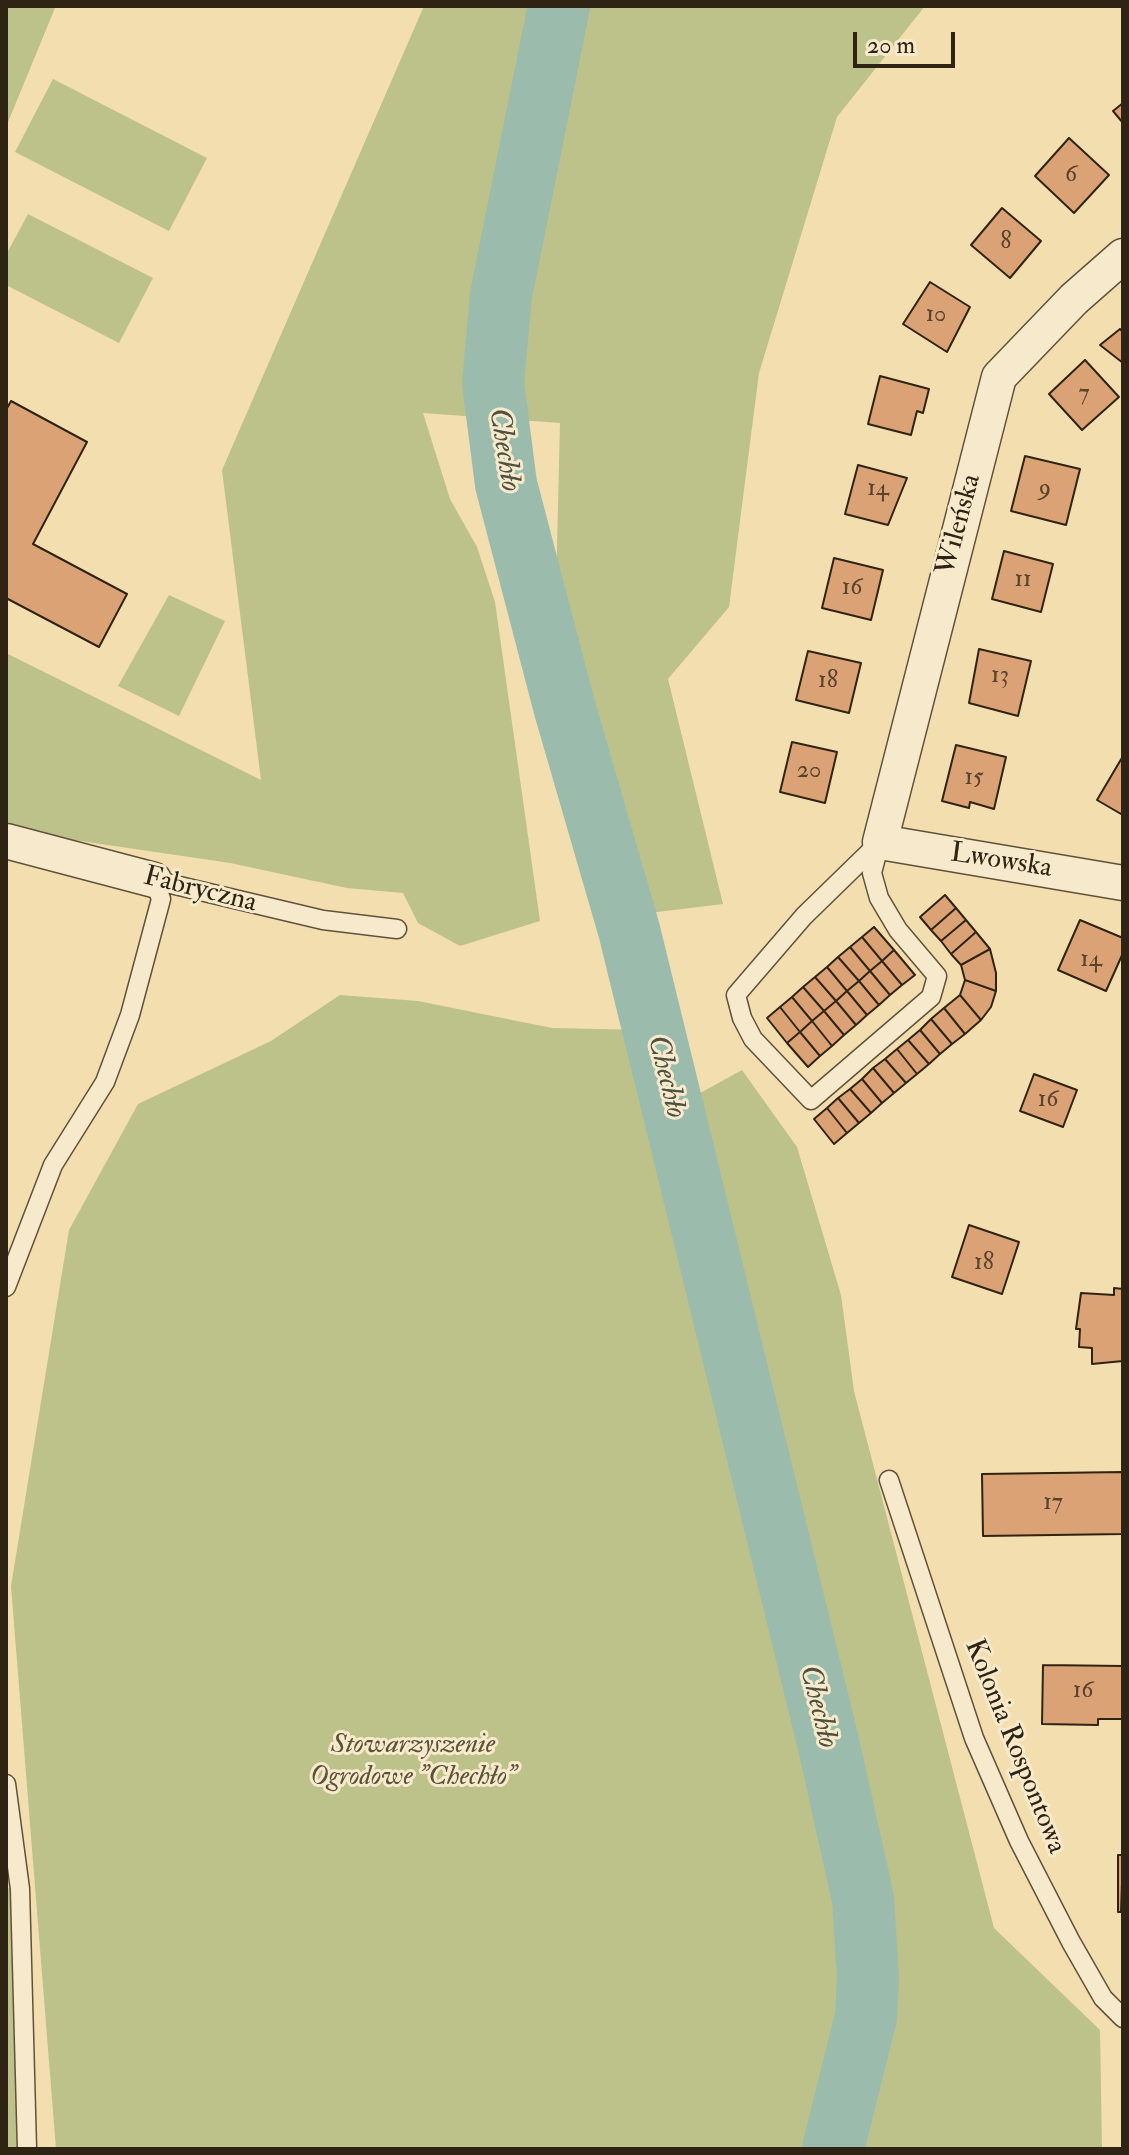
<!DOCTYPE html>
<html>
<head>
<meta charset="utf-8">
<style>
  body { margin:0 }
  #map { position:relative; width:1129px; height:2155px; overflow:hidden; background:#f3deb0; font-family:"IM FELL Double Pica",serif }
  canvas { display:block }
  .frame { position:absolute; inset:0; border:8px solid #2f2313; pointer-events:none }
  .scale { position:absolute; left:853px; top:32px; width:102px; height:36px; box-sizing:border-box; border:4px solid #2f2313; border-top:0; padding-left:10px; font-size:24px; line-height:28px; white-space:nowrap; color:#2f2313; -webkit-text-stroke:6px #f7eacc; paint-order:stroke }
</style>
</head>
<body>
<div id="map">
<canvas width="1129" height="2155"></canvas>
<div class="frame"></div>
<div class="scale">20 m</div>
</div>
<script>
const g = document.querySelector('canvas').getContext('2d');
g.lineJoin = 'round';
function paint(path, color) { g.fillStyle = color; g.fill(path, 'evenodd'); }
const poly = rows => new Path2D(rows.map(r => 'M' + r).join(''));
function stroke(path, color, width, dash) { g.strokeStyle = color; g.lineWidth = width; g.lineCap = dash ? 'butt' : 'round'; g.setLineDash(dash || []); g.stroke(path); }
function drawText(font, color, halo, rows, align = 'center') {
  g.font = font + ' "IM FELL Double Pica",serif'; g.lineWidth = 6; g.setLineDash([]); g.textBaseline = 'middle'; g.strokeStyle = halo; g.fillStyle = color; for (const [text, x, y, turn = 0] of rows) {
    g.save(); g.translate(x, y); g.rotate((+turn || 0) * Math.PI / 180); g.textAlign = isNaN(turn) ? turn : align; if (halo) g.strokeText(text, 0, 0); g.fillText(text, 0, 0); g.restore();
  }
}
paint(poly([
  [6,6,55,8,6,127],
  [424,6,925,6,837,117,759,373,729,607,668,679,723,904,641,914,564,631,556,589,560,423,423,413,450,499,477,547,495,602,540,921,460,946,418,923,403,893,347,888,230,863,6,830,6,653,261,780,222,470],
  [53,79,207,158,169,231,15,152],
  [28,214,153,278,119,343,6,285,6,255],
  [169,595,225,621,179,716,118,686],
  [340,995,418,1001,552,1028,646,1030,736,1450,839,1897,840,1998,824,2104,811,2149,56,2149,11,1586,69,1230,138,1104,271,1041],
  [742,1070,797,1147,841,1295,854,1391,994,1928,1100,2030,1102,2149,844,2149,877,2020,873,1895,772,1441,682,1103],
  [6,1888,20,1889,27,2149,6,2149]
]), '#bdc18a');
stroke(poly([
  [544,704,564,706],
  [640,1059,662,1064]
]), '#707f6f', 10);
stroke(poly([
  [559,6,501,295,493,383,506,484,564,706,629,930,829,1746,863,1899,868,1977,866,2017,833,2149]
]), '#9bbcac', 62);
const building = poly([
  [1123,103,1123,123,1113,111,1123,103],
  [1069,138,1109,175,1074,213,1035,176,1069,138],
  [1002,208,1041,241,1010,278,971,245,1002,208],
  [930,282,970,307,947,352,903,324,930,282],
  [1120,329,1123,332,1123,363,1100,345,1120,329],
  [1085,360,1119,397,1082,430,1049,394,1085,360],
  [880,376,929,389,923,413,917,411,911,435,868,424,880,376],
  [11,401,87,442,33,544,127,594,99,647,6,598,6,410,11,401],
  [1025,456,1080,469,1066,525,1011,511,1025,456],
  [858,465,907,478,888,525,845,514,858,465],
  [1004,551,1053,564,1041,612,992,599,1004,551],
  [834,558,883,570,871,620,822,608,834,558],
  [979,649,1031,661,1018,716,969,703,979,649],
  [808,651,861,663,849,713,796,700,808,651],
  [792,742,837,752,825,803,780,792,792,742],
  [956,745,1006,757,994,809,970,802,969,808,942,801,956,745],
  [1123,756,1123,811,1121,814,1097,800,1123,756],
  [945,895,956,908,931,930,920,917,945,895],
  [956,908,966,920,941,941,931,930,956,908],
  [966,920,976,932,951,954,941,941,966,920],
  [1080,920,1123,938,1123,953,1106,991,1058,970,1080,920],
  [874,927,894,950,882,961,862,937,874,927],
  [976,932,990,949,961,965,951,954,976,932],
  [862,937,882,961,870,971,850,947,862,937],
  [850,947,870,971,859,981,838,957,850,947],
  [990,949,996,973,996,991,965,980,961,965,990,949],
  [894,950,915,975,902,985,882,961,894,950],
  [838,957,859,981,847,991,827,967,838,957],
  [882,961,902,985,890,995,870,971,882,961],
  [827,967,847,991,836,1001,815,977,827,967],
  [870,971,890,995,879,1005,859,981,870,971],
  [815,977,836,1001,824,1011,803,987,815,977],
  [965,980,996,991,991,1007,981,1020,960,995,965,980],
  [859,981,879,1005,867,1015,847,991,859,981],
  [803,987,824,1011,812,1021,792,997,803,987],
  [847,991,867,1015,856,1025,836,1001,847,991],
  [960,995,981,1020,965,1034,944,1008,960,995],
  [792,997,812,1021,800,1032,780,1007,792,997],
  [836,1001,856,1025,844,1035,824,1011,836,1001],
  [780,1007,800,1032,787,1043,767,1018,780,1007],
  [944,1008,965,1034,952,1044,931,1019,944,1008],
  [824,1011,844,1035,832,1046,812,1021,824,1011],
  [931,1019,952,1044,940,1054,920,1030,931,1019],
  [812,1021,832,1046,820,1056,800,1032,812,1021],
  [920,1030,940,1054,929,1064,908,1040,920,1030],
  [800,1032,820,1056,808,1067,787,1043,800,1032],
  [908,1040,929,1064,917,1074,897,1049,908,1040],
  [897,1049,917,1074,906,1083,885,1059,897,1049],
  [885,1059,906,1083,894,1093,873,1068,885,1059],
  [873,1068,894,1093,882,1103,862,1079,873,1068],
  [1034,1074,1077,1090,1063,1127,1020,1111,1034,1074],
  [862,1079,882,1103,871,1113,850,1089,862,1079],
  [850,1089,871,1113,859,1123,838,1098,850,1089],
  [838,1098,859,1123,847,1133,827,1108,838,1098],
  [827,1108,847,1133,834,1144,814,1119,827,1108],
  [969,1225,1019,1242,1002,1294,952,1277,969,1225],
  [1114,1288,1123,1289,1123,1361,1092,1364,1092,1348,1079,1347,1080,1329,1076,1329,1081,1293,1114,1295,1114,1288],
  [1123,1472,1123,1534,983,1536,982,1474,1123,1472],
  [1043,1665,1123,1666,1123,1719,1098,1719,1098,1725,1042,1724,1043,1665],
  [1118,1855,1123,1855,1121,1912,1118,1912,1118,1855]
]);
paint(building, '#dba375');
stroke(building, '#2f2313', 2);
const service = poly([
  [880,842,872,873,879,898,898,930,937,976,931,997,811,1100,753,1039,742,1018,736,995,804,916,880,842],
  [154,880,323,920,397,929],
  [6,1287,53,1165,105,1082,130,1015,161,899,154,880],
  [889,1480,974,1738,1019,1841,1071,1942,1103,1998,1123,2018],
  [6,1784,20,1889,27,2149]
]);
const minor = poly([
  [1123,256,1074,299,999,377,880,842,1123,883],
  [6,841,154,880]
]);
stroke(service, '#60523a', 21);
stroke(minor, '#60523a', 37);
stroke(service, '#f7eacc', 18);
stroke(minor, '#f7eacc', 34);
drawText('24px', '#5a432c', null, [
  ["6",1071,176],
  ["8",1006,243],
  ["10",936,316],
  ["7",1084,395],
  ["14",878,490],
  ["9",1045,490],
  ["11",1023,581],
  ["16",852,589],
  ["13",1000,677],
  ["18",828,682],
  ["20",809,772],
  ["15",974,779],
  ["14",1091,961],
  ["16",1048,1101],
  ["18",984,1264],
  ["17",1053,1504],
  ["16",1083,1692]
]);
drawText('28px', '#2f2313', '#f7eacc', [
  ["Wileńska",960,525,-75],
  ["Lwowska",1001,862,9],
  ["Fabryczna",200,891,14],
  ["Kolonia Rospontowa",1014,1747,68]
]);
drawText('italic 28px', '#5a5237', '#f7eacc', [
  ["Stowarzyszenie",413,1746],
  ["Ogrodowe \"Chechło\"",413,1778]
]);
drawText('italic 30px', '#4f5141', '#f7eacc', [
  ["Chechło",503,450,81],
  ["Chechło",665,1077,76],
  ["Chechło",817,1707,76]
]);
</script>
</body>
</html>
